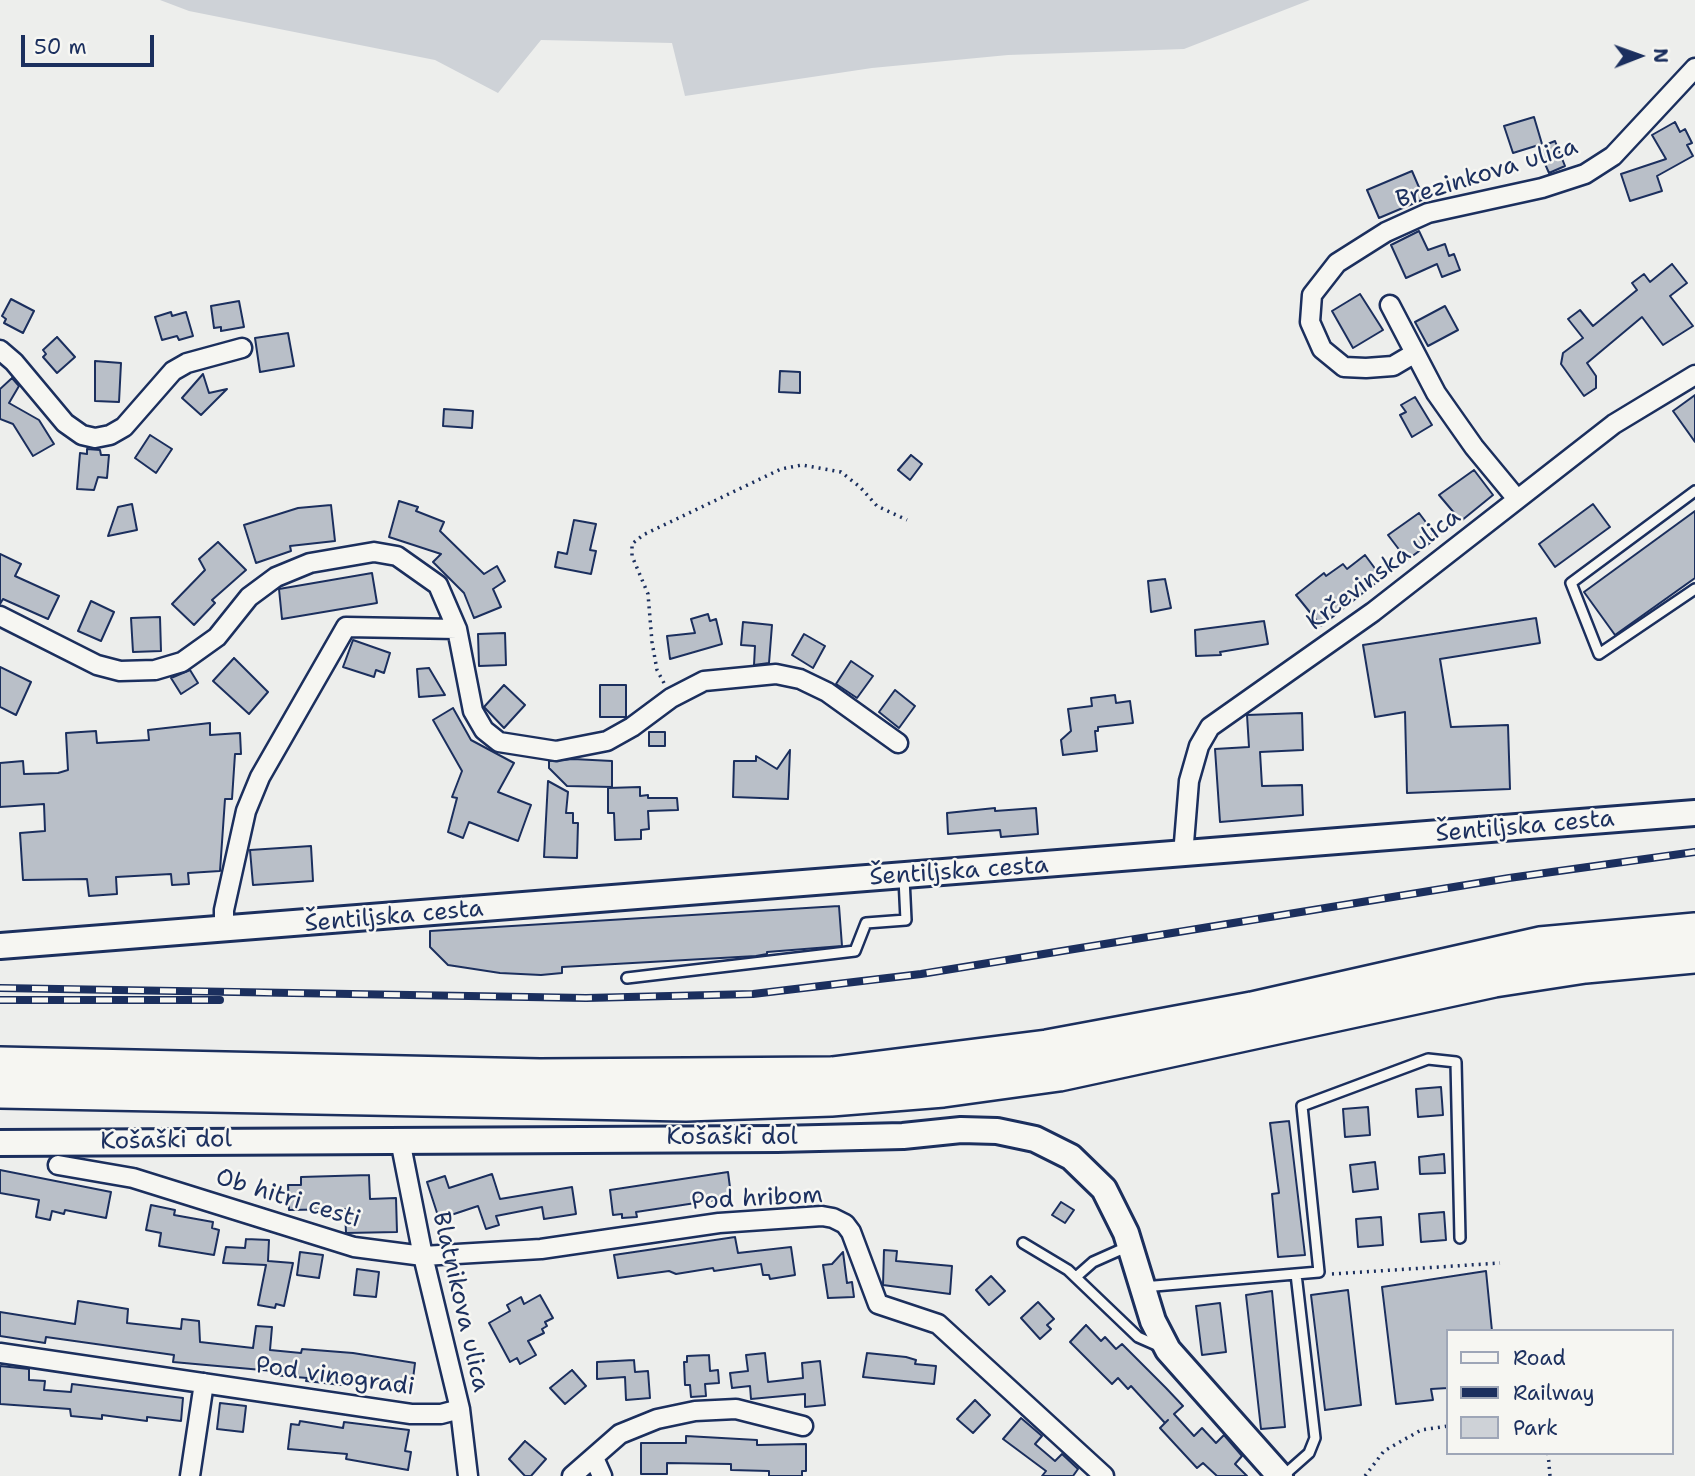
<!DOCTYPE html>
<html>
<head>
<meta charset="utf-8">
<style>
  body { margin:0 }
  #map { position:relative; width:1695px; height:1476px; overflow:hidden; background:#edeeec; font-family:"Shantell Sans",sans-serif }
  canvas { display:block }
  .legend { position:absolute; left:1446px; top:1329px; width:228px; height:126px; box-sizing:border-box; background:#f6f6f2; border:2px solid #9ea6b7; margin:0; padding:9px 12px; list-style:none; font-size:21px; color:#1b2f5e }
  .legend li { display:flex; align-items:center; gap:14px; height:35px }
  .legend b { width:35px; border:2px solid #9ea6b7 }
  .north { position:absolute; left:1604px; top:21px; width:70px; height:70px; -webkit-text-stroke:5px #f6f6f2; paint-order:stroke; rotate:89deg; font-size:19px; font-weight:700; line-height:28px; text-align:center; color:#1b2f5e }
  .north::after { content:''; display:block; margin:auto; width:24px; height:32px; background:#1b2f5e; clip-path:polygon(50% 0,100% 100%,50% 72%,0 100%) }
  .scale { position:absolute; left:21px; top:35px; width:133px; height:32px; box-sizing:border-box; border:4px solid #1b2f5e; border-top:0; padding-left:9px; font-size:21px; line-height:24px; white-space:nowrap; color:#1b2f5e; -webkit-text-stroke:5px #f6f6f2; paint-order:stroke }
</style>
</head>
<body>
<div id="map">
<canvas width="1695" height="1476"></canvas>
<ul class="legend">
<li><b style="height:9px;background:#f6f6f2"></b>Road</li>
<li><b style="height:9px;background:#1b2f5e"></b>Railway</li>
<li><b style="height:19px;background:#ced2d7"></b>Park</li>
</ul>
<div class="north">N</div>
<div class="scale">50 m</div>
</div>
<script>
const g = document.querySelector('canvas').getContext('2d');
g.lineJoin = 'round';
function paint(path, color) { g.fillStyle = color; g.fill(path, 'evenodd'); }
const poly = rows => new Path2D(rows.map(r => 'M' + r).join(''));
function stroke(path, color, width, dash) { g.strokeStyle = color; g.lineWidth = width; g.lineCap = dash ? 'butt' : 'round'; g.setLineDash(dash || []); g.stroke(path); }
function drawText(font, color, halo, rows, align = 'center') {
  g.font = font + ' "Shantell Sans",sans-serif'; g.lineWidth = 5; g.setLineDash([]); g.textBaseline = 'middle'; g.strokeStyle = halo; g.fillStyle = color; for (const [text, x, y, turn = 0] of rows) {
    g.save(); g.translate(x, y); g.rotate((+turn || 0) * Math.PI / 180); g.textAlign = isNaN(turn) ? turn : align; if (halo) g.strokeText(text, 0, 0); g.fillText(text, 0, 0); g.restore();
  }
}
paint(poly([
  [160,0,1310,0,1184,49,1008,55,872,68,685,96,672,43,541,40,498,93,435,60,189,11]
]), '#ced2d7');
const building = poly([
  [1534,117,1542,144,1513,153,1504,126,1534,117],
  [1675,122,1680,132,1685,129,1692,143,1687,145,1693,156,1657,176,1662,191,1630,201,1621,174,1666,159,1652,135,1675,122],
  [1555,141,1565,166,1549,173,1538,148,1555,141],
  [1412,171,1424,199,1379,218,1367,190,1412,171],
  [1419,231,1428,250,1445,244,1449,256,1454,254,1460,270,1442,277,1437,264,1406,278,1391,245,1419,231],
  [1672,264,1687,283,1670,296,1693,326,1663,345,1642,317,1587,363,1596,376,1596,388,1584,396,1561,364,1563,353,1583,338,1568,319,1580,310,1593,326,1637,290,1632,283,1644,274,1650,282,1672,264],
  [1360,294,1383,330,1353,348,1332,311,1360,294],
  [11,299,34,311,23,333,4,323,6,319,2,316,11,299],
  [239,301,244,327,221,331,221,327,214,328,211,306,239,301],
  [1445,306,1458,330,1428,346,1415,322,1445,306],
  [171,312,172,316,186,312,193,336,179,340,177,336,162,340,155,317,171,312],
  [288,333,294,366,260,372,255,338,288,333],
  [57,337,75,357,57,373,43,357,46,354,43,350,57,337],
  [95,361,121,363,119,402,95,401,95,361],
  [780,371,800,372,800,393,779,392,780,371],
  [203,374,209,393,227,389,201,415,182,398,203,374],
  [12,378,19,386,9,403,39,420,54,444,33,456,13,424,0,419,0,389,12,378],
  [1695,395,1695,442,1673,411,1695,395],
  [1415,397,1432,425,1412,437,1400,415,1406,412,1401,405,1415,397],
  [444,409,473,411,472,428,443,426,444,409],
  [150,435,172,449,156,473,135,458,150,435],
  [87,449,100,450,101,455,109,455,107,478,98,477,94,490,77,489,80,453,87,454,87,449],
  [911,455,922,464,910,480,898,470,911,455],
  [1474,470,1493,495,1461,521,1439,495,1474,470],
  [399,501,418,507,416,511,444,522,440,531,484,574,497,566,505,581,493,589,501,607,474,618,464,593,433,562,441,554,389,537,399,501],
  [132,504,137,530,108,536,118,507,132,504],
  [1593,504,1610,527,1555,567,1539,544,1593,504],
  [331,505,335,541,290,546,291,551,256,563,244,525,298,508,331,505],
  [1695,511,1695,578,1615,635,1584,592,1695,511],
  [1419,513,1434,533,1426,539,1430,543,1407,560,1388,535,1419,513],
  [574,520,596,524,590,550,596,551,591,574,555,567,558,552,567,554,574,520],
  [218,542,246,570,212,600,215,603,194,625,172,604,205,570,199,559,218,542],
  [0,554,21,564,15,576,59,596,48,619,3,599,0,604,0,554],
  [1365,555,1382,578,1321,626,1296,595,1324,573,1326,576,1343,564,1347,569,1365,555],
  [372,573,377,603,282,619,279,589,372,573],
  [1165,579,1171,608,1151,612,1148,581,1165,579],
  [91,601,114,612,101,641,78,631,91,601],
  [708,614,710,621,716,619,722,644,670,659,667,636,695,633,691,619,708,614],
  [160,617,161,651,133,652,131,618,160,617],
  [1536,618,1540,643,1440,659,1451,727,1508,725,1510,789,1407,793,1405,712,1375,717,1363,645,1536,618],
  [1264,621,1268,644,1220,652,1221,655,1196,656,1195,630,1264,621],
  [743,622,772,625,769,663,754,665,755,646,741,645,743,622],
  [505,633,506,665,479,666,478,634,505,633],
  [804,634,825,646,813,668,792,655,804,634],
  [353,640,390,653,384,673,376,670,374,677,343,667,353,640],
  [234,658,268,692,249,714,213,681,234,658],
  [851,661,873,676,857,698,836,684,851,661],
  [0,667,31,682,16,715,0,707,0,667],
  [429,668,445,695,419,697,417,669,429,668],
  [190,670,198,683,181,694,171,678,190,670],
  [504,685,525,705,504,728,484,707,504,685],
  [600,685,626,685,626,717,600,717,600,685],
  [895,690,915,706,899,728,879,712,895,690],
  [1115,695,1116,703,1130,701,1133,723,1098,727,1098,731,1095,731,1097,751,1063,755,1061,740,1071,731,1068,709,1092,706,1091,698,1115,695],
  [453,708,471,740,514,763,498,792,531,805,518,841,469,822,463,838,448,832,457,798,452,797,462,771,433,720,453,708],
  [1302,713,1303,750,1260,752,1262,786,1302,785,1303,815,1220,822,1215,749,1249,747,1247,715,1302,713],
  [210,723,210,735,240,733,241,754,235,754,232,799,225,799,220,871,188,873,189,884,172,885,171,874,116,877,117,894,89,896,87,879,23,880,20,833,45,831,44,804,0,807,0,763,23,761,24,774,58,773,68,770,66,733,96,731,97,743,149,740,148,730,210,723],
  [649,732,665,732,665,746,649,746,649,732],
  [790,750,788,799,733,797,734,761,756,761,756,756,777,769,790,750],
  [573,759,612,761,612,787,567,786,549,768,549,761,573,759],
  [548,781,568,792,566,813,573,813,573,823,578,823,577,858,544,857,548,781],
  [640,787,640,796,648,795,648,798,677,798,678,810,648,811,649,829,641,830,641,839,615,840,614,813,608,813,608,788,640,787],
  [995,808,995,811,1036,808,1038,834,1001,837,1000,830,948,834,947,813,995,808],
  [311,846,313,881,253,885,250,850,311,846],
  [839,906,842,946,767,952,767,954,756,956,562,967,562,973,541,975,500,973,448,965,430,947,430,931,839,906],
  [1441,1087,1443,1115,1418,1117,1416,1089,1441,1087],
  [1368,1107,1370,1135,1345,1137,1343,1109,1368,1107],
  [1289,1121,1305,1255,1278,1257,1272,1194,1279,1193,1270,1123,1289,1121],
  [1444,1154,1445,1173,1420,1174,1419,1157,1444,1154],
  [1375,1162,1378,1189,1353,1192,1350,1165,1375,1162],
  [0,1170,111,1192,106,1218,65,1210,64,1214,52,1211,50,1220,36,1217,39,1200,0,1193,0,1170],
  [728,1172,732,1203,715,1205,715,1200,676,1206,636,1212,637,1217,622,1218,622,1214,613,1215,610,1190,728,1172],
  [492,1174,500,1199,572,1187,576,1214,544,1219,542,1207,496,1216,499,1225,486,1229,478,1206,439,1219,427,1182,445,1176,449,1188,492,1174],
  [369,1175,370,1199,396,1198,397,1232,346,1233,345,1209,289,1210,288,1185,301,1185,301,1177,369,1175],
  [1061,1202,1074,1210,1065,1223,1052,1215,1061,1202],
  [151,1205,175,1210,174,1215,213,1222,212,1228,219,1230,214,1255,159,1246,161,1233,146,1230,151,1205],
  [1444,1212,1446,1240,1421,1242,1419,1214,1444,1212],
  [1381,1217,1383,1245,1358,1247,1356,1219,1381,1217],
  [735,1237,738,1253,791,1247,795,1275,770,1279,769,1275,763,1275,761,1264,714,1271,713,1268,676,1274,669,1271,618,1278,614,1255,735,1237],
  [246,1239,269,1240,268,1261,293,1263,284,1306,276,1304,275,1308,258,1305,266,1265,223,1263,226,1247,245,1248,246,1239],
  [884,1250,897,1251,896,1261,952,1266,950,1294,883,1285,884,1250],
  [300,1252,323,1255,319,1278,297,1275,300,1252],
  [843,1252,847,1283,852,1282,854,1297,828,1298,823,1265,832,1264,843,1252],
  [357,1269,379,1272,376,1297,354,1295,357,1269],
  [1486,1271,1492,1331,1448,1331,1448,1388,1431,1389,1433,1400,1396,1404,1382,1287,1486,1271],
  [991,1276,1005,1291,989,1305,976,1290,991,1276],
  [1348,1290,1361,1405,1325,1410,1311,1295,1348,1290],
  [1272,1291,1285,1427,1261,1429,1246,1295,1272,1291],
  [540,1295,553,1318,545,1322,547,1326,542,1329,544,1333,528,1341,536,1355,520,1364,517,1358,510,1362,489,1323,510,1311,507,1305,521,1297,524,1304,540,1295],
  [78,1301,128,1309,127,1323,181,1329,182,1319,199,1321,200,1342,253,1348,256,1326,272,1327,270,1350,301,1353,302,1349,353,1353,415,1363,412,1387,343,1378,342,1385,306,1381,307,1378,273,1375,273,1371,173,1362,174,1355,46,1337,45,1343,0,1336,0,1312,75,1324,78,1301],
  [1038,1302,1054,1319,1047,1325,1051,1329,1040,1339,1021,1318,1038,1302],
  [1220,1303,1226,1352,1202,1355,1196,1306,1220,1303],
  [1086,1325,1101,1341,1105,1337,1116,1349,1122,1344,1166,1388,1183,1406,1174,1414,1194,1436,1202,1428,1216,1443,1224,1435,1242,1456,1235,1464,1247,1476,1217,1476,1203,1463,1197,1468,1160,1428,1168,1420,1165,1423,1131,1386,1128,1389,1118,1378,1112,1384,1070,1342,1086,1325],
  [765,1353,768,1382,803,1378,802,1363,820,1361,825,1405,805,1407,805,1394,751,1399,750,1386,732,1388,730,1373,748,1371,746,1355,765,1353],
  [867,1353,906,1357,916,1360,915,1364,936,1366,934,1384,863,1377,867,1353],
  [709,1355,710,1371,718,1370,719,1383,705,1384,706,1396,691,1397,690,1385,685,1385,684,1362,687,1362,687,1356,709,1355],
  [634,1360,635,1372,648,1371,650,1398,626,1400,625,1377,597,1379,597,1362,634,1360],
  [0,1366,29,1369,29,1380,45,1381,44,1390,71,1392,72,1384,183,1398,181,1421,147,1417,147,1421,102,1415,102,1419,71,1416,70,1409,0,1404,0,1366],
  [572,1370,586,1386,565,1404,550,1388,572,1370],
  [975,1400,990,1415,973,1433,957,1419,975,1400],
  [220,1403,246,1406,243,1432,217,1429,220,1403],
  [1021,1418,1042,1436,1035,1444,1055,1461,1062,1454,1078,1469,1073,1476,1042,1476,1046,1471,1003,1439,1021,1418],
  [300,1421,343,1428,344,1422,409,1430,405,1451,411,1452,408,1470,346,1459,347,1454,288,1449,291,1424,299,1425,300,1421],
  [686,1436,757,1440,757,1445,806,1444,806,1471,802,1471,802,1476,769,1476,769,1471,731,1470,731,1464,667,1463,667,1474,641,1474,641,1443,686,1443,686,1436],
  [525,1441,546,1459,531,1476,525,1476,509,1459,525,1441]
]);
paint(building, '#b9bfc8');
stroke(building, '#1b2f5e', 2);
const lane = poly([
  [1695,491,1571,583,1599,654,1695,589],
  [627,978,855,951,866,923,906,920,904,878],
  [1023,1243,1068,1270,1138,1337,1163,1348],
  [1076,1277,1093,1262,1129,1246],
  [1143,1287,1319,1272,1302,1106,1428,1059,1456,1062,1460,1238],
  [1283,1476,1309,1453,1315,1438,1296,1274]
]);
const street = poly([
  [1390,305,1436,393,1474,447,1517,499],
  [0,350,14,362,65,423,82,435,95,438,110,435,124,427,173,371,187,363,242,348],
  [1415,353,1393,366,1366,368,1344,367,1322,349,1310,322,1312,295,1337,263,1386,232,1428,213,1542,188,1585,174,1613,156,1695,68],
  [0,616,97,665,120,671,155,670,182,662,217,637,249,597,276,577,310,563,374,552,397,556,438,585,457,629,473,711,484,730,499,742,556,751,607,741,632,727,671,698,704,681,776,674,800,679,827,692,898,743],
  [1183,855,1189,781,1199,746,1210,727,1373,612,1614,424,1695,375],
  [224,931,224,910,246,811,260,777,346,627,457,629],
  [400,1140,423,1256,460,1409,468,1476],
  [58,1165,133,1178,354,1247,423,1256,541,1249,719,1223,822,1216,833,1218,845,1224,851,1232,878,1304,938,1324,1104,1476],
  [0,1353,411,1414,441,1414,460,1409],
  [594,1458,602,1476],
  [190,1476,204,1383],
  [572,1476,620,1434,657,1419,695,1411,736,1409,803,1426]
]);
const secondary = poly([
  [0,946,1695,813],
  [0,1143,777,1139,903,1136,961,1130,997,1131,1035,1139,1071,1157,1104,1189,1126,1233,1153,1321,1168,1350,1280,1476]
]);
const highway = poly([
  [0,1064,540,1076,832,1074,1047,1047,1252,1009,1540,944,1695,930],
  [0,1091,686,1104,831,1099,943,1090,1059,1074,1494,980,1585,966,1695,956]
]);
stroke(lane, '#1b2f5e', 14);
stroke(street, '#1b2f5e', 23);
stroke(secondary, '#1b2f5e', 30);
stroke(highway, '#1b2f5e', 38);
stroke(poly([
  [664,683,657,670,652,642,648,594,632,556,632,544,643,535,781,469,802,465,841,472,860,487,877,506,907,520],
  [1332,1274,1500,1263],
  [1548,1453,1550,1476],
  [1365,1476,1384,1451,1421,1430,1448,1426]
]), '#1b2f5e', 3.5, [2, 5]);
stroke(lane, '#f6f6f2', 9);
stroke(street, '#f6f6f2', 18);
stroke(secondary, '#f6f6f2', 24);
stroke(highway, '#f6f6f2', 33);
const rail = poly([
  [0,988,586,998,753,994,921,974,1509,878,1695,852],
  [0,1000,220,1000]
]);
stroke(rail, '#1b2f5e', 8);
stroke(rail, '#f6f6f2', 5, [16]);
drawText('24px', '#1b2f5e', '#f6f6f2', [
  ["Brezinkova ulica",1487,174,-17],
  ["Krčevinska ulica",1384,570,-37],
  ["Šentiljska cesta",1525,827,-5],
  ["Šentiljska cesta",959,872,-4],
  ["Šentiljska cesta",394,917,-5],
  ["Košaški dol",732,1138],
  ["Košaški dol",166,1141,-1],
  ["Ob hitri cesti",288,1199,17],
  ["Pod hribom",757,1199,-3],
  ["Blatnikova ulica",460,1302,77],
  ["Pod vinogradi",335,1377,8]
]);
</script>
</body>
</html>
